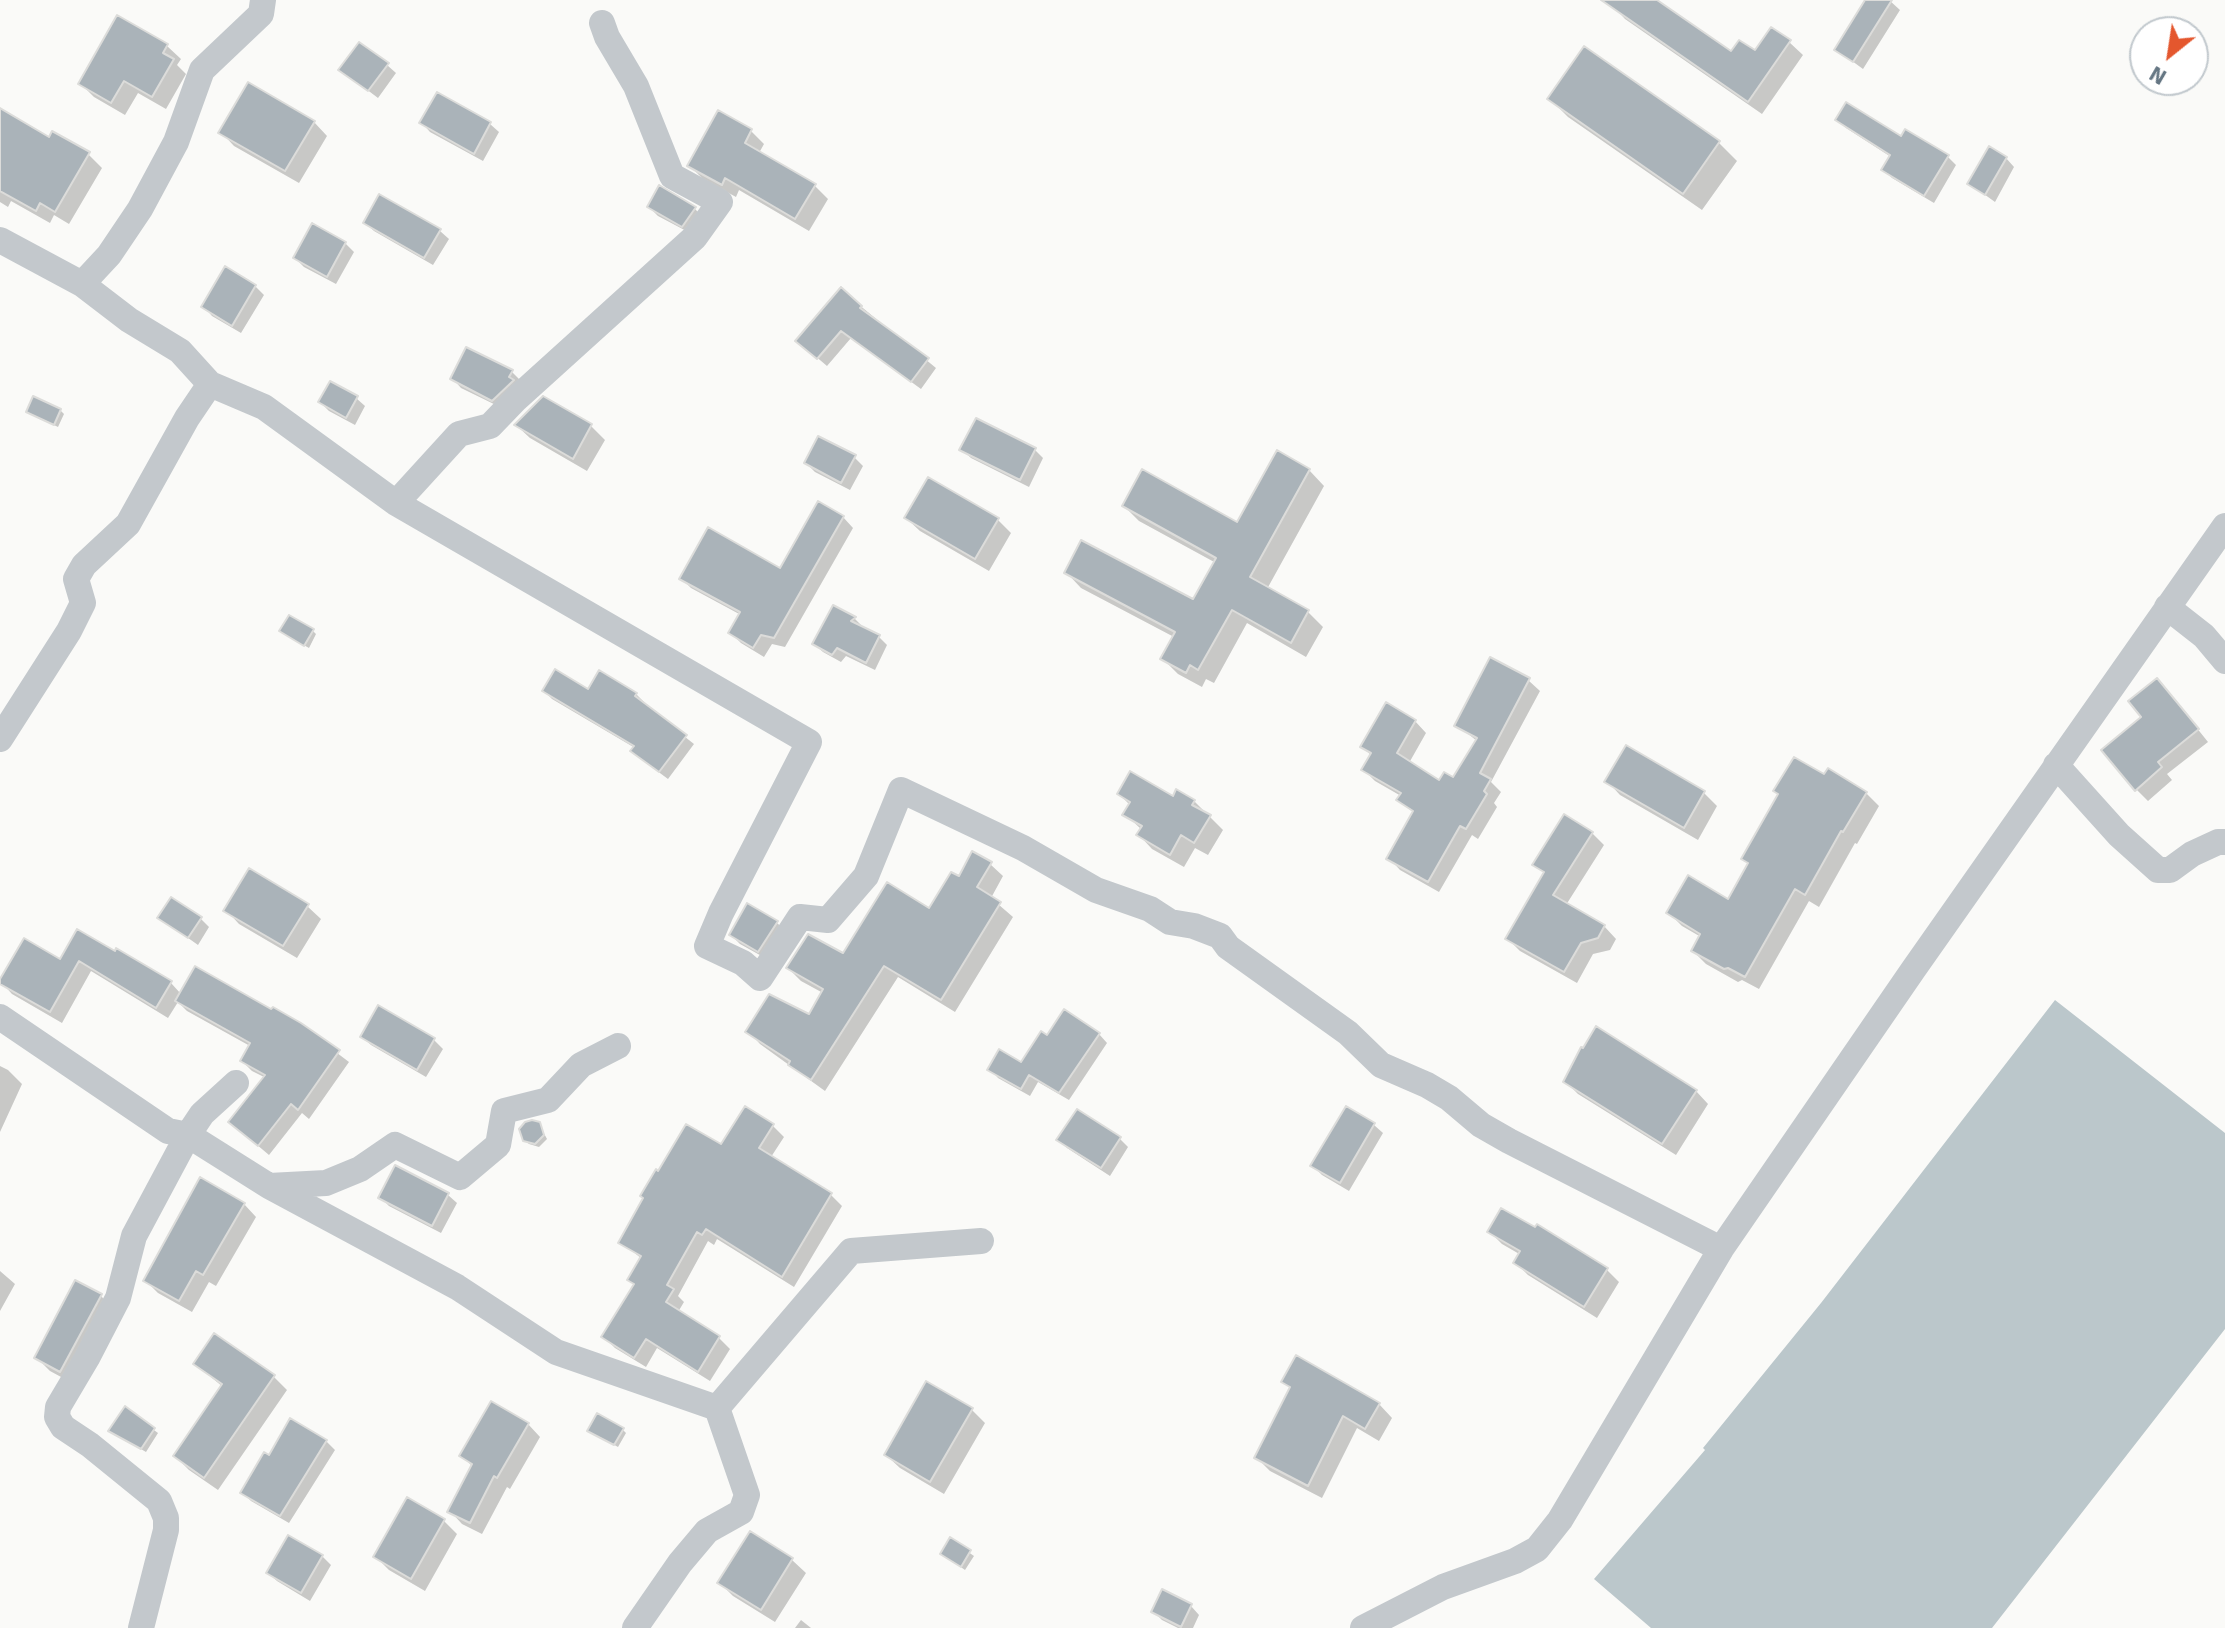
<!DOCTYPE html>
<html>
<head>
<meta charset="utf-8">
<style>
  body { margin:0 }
  #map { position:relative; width:2225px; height:1628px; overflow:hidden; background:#fafaf8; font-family:Signika,sans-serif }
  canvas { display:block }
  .north { position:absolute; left:2129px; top:16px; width:80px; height:80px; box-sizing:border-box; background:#fff; border:2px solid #c1c8cd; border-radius:50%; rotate:210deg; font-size:22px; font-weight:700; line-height:32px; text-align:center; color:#657683 }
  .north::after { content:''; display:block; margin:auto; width:28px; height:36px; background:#e4572e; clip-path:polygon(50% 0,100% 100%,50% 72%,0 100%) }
</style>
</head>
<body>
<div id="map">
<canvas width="2225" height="1628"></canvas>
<div class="north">N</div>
</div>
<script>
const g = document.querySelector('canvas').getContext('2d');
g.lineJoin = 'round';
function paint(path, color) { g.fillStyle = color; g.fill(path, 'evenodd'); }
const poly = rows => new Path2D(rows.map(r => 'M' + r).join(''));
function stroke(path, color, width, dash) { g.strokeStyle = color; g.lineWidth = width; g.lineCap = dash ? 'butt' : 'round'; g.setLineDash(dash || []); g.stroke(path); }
paint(poly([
  [2055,1000,2225,1133,2225,1329,1992,1628,1651,1628,1594,1579,1705,1450,1703,1448,1821,1303]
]), '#bbc7cb');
paint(poly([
  [1616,0,1654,0,1732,54,1755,53,1789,42,1803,55,1762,114,1625,19,1612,5],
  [1868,0,1889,0,1900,10,1863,69,1837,50],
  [118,18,167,46,181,59,177,65,186,74,166,109,138,93,125,115,94,97,80,83],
  [387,65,396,73,378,98,341,70],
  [438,94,490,124,499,132,483,161,430,132,422,123],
  [1550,99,1719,143,1737,161,1702,210,1568,117],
  [0,110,49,140,88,154,102,168,69,224,54,215,50,223,11,201,8,207,0,202],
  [1838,120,1902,138,1947,156,1956,165,1934,203,1892,178,1883,169,1891,157,1846,128],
  [314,122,327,136,299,183,234,146,221,132],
  [751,131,764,144,759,153,814,185,828,199,809,231,739,190,736,197,703,179,690,166],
  [2006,158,2014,167,1995,202,1970,184],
  [660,188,695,209,704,218,692,234,658,216,649,207],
  [365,223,440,231,449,239,433,265,374,231],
  [345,243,354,252,336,284,304,267,295,258],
  [255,286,264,295,241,333,212,316,204,307],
  [841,290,936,368,921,389,851,338,827,366,807,349],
  [512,372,520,380,502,408,461,388,453,379],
  [356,398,365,406,355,425,329,411,320,402],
  [543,399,591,426,605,440,587,471,530,438,516,425],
  [60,410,64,414,58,427,28,412],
  [962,450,1035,450,1043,458,1029,487,971,458],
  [1278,453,1309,470,1324,486,1267,589,1308,612,1323,627,1306,657,1247,623,1214,683,1206,679,1202,687,1178,674,1163,659,1174,637,1081,588,1066,572,1193,602,1216,563,1139,521,1124,506,1237,525],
  [854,457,863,466,850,490,815,472,806,463],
  [843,517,853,528,785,647,772,644,764,657,741,643,731,633,741,615,691,588,681,578,781,571],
  [906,518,997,519,1011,533,989,571,920,531],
  [834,608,855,619,863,627,861,628,879,637,887,645,875,670,846,656,841,662,823,652,814,644],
  [313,631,316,634,309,648,286,635],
  [1528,680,1540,691,1491,782,1501,792,1494,803,1497,807,1478,839,1472,835,1439,892,1400,870,1389,858,1414,813,1399,800,1401,796,1375,781,1364,770,1372,756,1362,747,1415,721,1426,733,1409,763,1440,783,1454,780,1477,741,1457,725],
  [544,691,636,694,644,702,643,704,694,744,668,779,641,759,635,748,552,699],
  [2168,692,2208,742,2167,774,2172,780,2148,801,2136,789,2144,717],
  [1825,777,1866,793,1879,806,1857,844,1855,843,1819,907,1809,901,1759,989,1742,980,1738,982,1706,964,1693,951,1701,937,1682,926,1668,912,1729,902],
  [1607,781,1704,793,1717,806,1698,840,1620,795],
  [1119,794,1194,801,1223,830,1208,855,1195,848,1184,867,1152,849,1139,835,1142,830,1125,814,1130,805],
  [1592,833,1604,845,1566,905,1604,926,1616,939,1610,950,1593,954,1577,983,1520,951,1508,939,1545,874,1535,864],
  [990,864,1003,876,991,898,1013,917,955,1012,898,977,825,1091,760,1044,748,1031,810,1017,823,993,801,981,788,968,843,956,930,911,960,879],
  [307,906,321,919,297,958,239,924,226,910],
  [748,906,777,923,786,931,767,959,740,944,731,935],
  [160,918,201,919,209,927,198,945],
  [78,932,171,983,181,994,300,1025,349,1062,309,1119,302,1113,269,1155,230,1122,266,1078,252,1071,242,1061,250,1046,187,1011,178,1002,168,1018,91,971,62,1023,12,994,1,982,61,962],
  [379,1008,434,1040,443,1049,426,1077,371,1045,362,1037],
  [1099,1034,1107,1043,1069,1100,1038,1082,1030,1096,998,1078,990,1069,1021,1065,1047,1038],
  [0,1066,8,1070,22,1084,0,1132],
  [1565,1081,1696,1091,1708,1104,1676,1155,1578,1094],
  [1346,1109,1374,1125,1383,1133,1349,1191,1322,1175,1313,1166],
  [539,1124,547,1139,539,1147,529,1144,524,1140],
  [773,1126,784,1137,771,1157,831,1195,842,1206,794,1287,717,1239,714,1245,708,1241,678,1296,684,1302,678,1312,719,1338,730,1349,710,1381,657,1348,646,1367,615,1348,604,1337,635,1286,629,1280,642,1259,621,1242,722,1146],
  [1120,1139,1128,1147,1110,1176,1067,1148,1059,1140],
  [448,1195,457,1203,441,1233,389,1206,380,1197],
  [244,1204,256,1217,216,1286,209,1282,192,1312,158,1293,145,1280],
  [1490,1232,1607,1270,1619,1282,1597,1318,1528,1275,1516,1263,1521,1255,1502,1244],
  [0,1271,15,1284,0,1311],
  [101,1296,114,1310,74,1384,50,1371,36,1357],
  [195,1364,273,1376,287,1390,218,1490,189,1470,175,1456,223,1387],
  [1284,1381,1379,1404,1392,1418,1379,1441,1357,1428,1322,1498,1270,1471,1257,1458,1291,1389],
  [125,1409,158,1433,146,1452,115,1434],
  [972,1410,985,1423,944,1494,900,1468,886,1455],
  [528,1424,540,1437,510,1489,507,1487,482,1534,462,1524,450,1511,473,1467,462,1456],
  [622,1429,626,1433,618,1447,590,1431],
  [326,1441,335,1450,289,1523,251,1501,243,1493],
  [444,1521,457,1534,425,1591,389,1570,375,1556],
  [751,1534,792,1560,806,1573,775,1622,733,1596,720,1583],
  [951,1540,974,1556,965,1570,942,1554],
  [322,1556,331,1565,310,1601,277,1581,268,1573],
  [1191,1606,1199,1615,1193,1628,1178,1628,1162,1620,1153,1611],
  [801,1620,811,1628,795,1628]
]), '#0003');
const building = poly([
  [1601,0,1657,0,1731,51,1739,40,1755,50,1771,27,1791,40,1748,102,1601,0],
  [1865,0,1892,0,1853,62,1834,50,1865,0],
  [117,15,168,44,163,53,174,59,152,97,124,81,111,103,78,84,117,15],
  [359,42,389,63,368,91,338,70,359,42],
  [1584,46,1720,141,1683,194,1547,99,1584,46],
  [248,82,315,121,285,171,218,133,248,82],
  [437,92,491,122,474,154,419,123,437,92],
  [1846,102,1901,136,1905,129,1949,155,1924,196,1881,170,1890,155,1835,120,1846,102],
  [0,108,49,137,52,131,90,152,55,212,40,203,36,211,0,191,0,108],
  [718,110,752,129,745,143,816,184,795,219,725,178,722,185,687,166,718,110],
  [1989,146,2007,157,1985,195,1967,184,1989,146],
  [659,185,696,207,682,227,647,207,659,185],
  [379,194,441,229,424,258,363,223,379,194],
  [312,223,346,242,327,277,293,258,312,223],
  [225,266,256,285,232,326,201,307,225,266],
  [841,287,862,306,860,308,929,358,911,382,841,331,817,359,795,341,841,287],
  [466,347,513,370,509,377,514,380,492,401,450,379,466,347],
  [330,381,358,396,346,418,318,402,330,381],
  [33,396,61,409,54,425,26,412,33,396],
  [543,396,592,424,573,459,514,425,543,396],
  [976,418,1036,448,1020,480,959,450,976,418],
  [818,436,856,455,841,483,804,463,818,436],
  [1277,450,1310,469,1250,577,1309,610,1291,643,1232,610,1198,670,1190,665,1186,673,1160,659,1175,632,1064,573,1081,540,1193,599,1216,558,1122,506,1142,469,1237,522,1277,450],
  [928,477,999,518,975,559,904,518,928,477],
  [818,501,844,516,774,638,761,635,753,648,728,633,740,612,679,579,708,527,780,568,818,501],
  [833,605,856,617,851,621,880,635,866,663,837,648,832,655,812,644,833,605],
  [289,615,314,629,304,646,279,631,289,615],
  [1490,657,1530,678,1480,773,1491,779,1484,791,1487,794,1466,829,1460,826,1428,882,1386,859,1413,811,1396,800,1401,793,1361,770,1371,753,1360,747,1386,702,1416,720,1397,753,1439,780,1444,772,1453,777,1477,738,1454,726,1490,657],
  [555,669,588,689,599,670,637,693,635,696,687,735,659,772,630,751,634,746,542,691,555,669],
  [2157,678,2199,729,2158,762,2162,767,2135,791,2101,750,2141,717,2128,701,2157,678],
  [1626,745,1705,791,1684,828,1604,782,1626,745],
  [1794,757,1824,774,1828,768,1867,792,1843,832,1841,831,1805,895,1795,889,1745,977,1728,968,1724,969,1691,951,1700,934,1666,913,1688,875,1728,899,1748,863,1741,859,1778,794,1773,791,1794,757],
  [1130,771,1173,796,1176,789,1195,800,1192,805,1211,815,1194,843,1181,835,1170,855,1136,835,1142,826,1122,815,1130,802,1117,794,1130,771],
  [1564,814,1593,832,1553,895,1605,925,1598,938,1581,943,1564,972,1505,939,1544,872,1532,865,1564,814],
  [972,851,992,862,977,887,1001,902,941,1000,884,966,811,1080,788,1065,790,1061,745,1032,769,994,809,1014,823,989,786,968,808,934,843,953,887,882,929,908,951,872,959,876,972,851],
  [249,868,309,904,283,946,223,911,249,868],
  [171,897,202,917,188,938,157,918,171,897],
  [747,903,778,921,758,952,729,935,747,903],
  [77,929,115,951,116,948,172,981,156,1008,79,961,50,1012,0,984,0,979,24,938,60,959,77,929],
  [195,966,271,1009,273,1007,301,1023,340,1050,298,1110,291,1104,258,1146,228,1122,265,1075,240,1061,250,1043,175,1001,195,966],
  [378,1005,435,1038,417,1070,360,1037,378,1005],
  [1064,1009,1100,1033,1059,1093,1029,1075,1021,1089,987,1070,999,1049,1021,1062,1041,1031,1047,1035,1064,1009],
  [1596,1026,1697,1090,1662,1144,1563,1082,1581,1047,1583,1048,1596,1026],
  [745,1106,774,1124,759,1148,832,1193,782,1277,706,1229,702,1235,697,1232,667,1285,674,1289,666,1302,720,1336,698,1372,646,1339,634,1358,601,1337,634,1284,627,1280,641,1256,618,1243,643,1198,640,1196,656,1169,658,1171,686,1124,721,1144,745,1106],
  [1346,1106,1375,1123,1340,1183,1310,1166,1346,1106],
  [1077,1109,1121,1137,1101,1168,1056,1140,1077,1109],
  [532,1120,540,1122,544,1135,535,1144,523,1141,519,1129,525,1122,532,1120],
  [395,1165,449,1193,432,1226,378,1198,395,1165],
  [200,1177,245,1203,203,1275,196,1271,179,1301,143,1281,200,1177],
  [1501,1208,1535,1227,1537,1224,1608,1268,1584,1307,1513,1263,1520,1251,1487,1232,1501,1208],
  [75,1280,102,1294,60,1372,34,1358,75,1280],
  [214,1333,275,1375,204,1478,173,1456,222,1384,193,1364,214,1333],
  [1296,1355,1380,1403,1365,1429,1343,1416,1308,1486,1254,1458,1290,1387,1281,1382,1296,1355],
  [926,1381,973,1408,930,1482,884,1455,926,1381],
  [491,1401,529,1423,497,1478,494,1476,470,1523,447,1512,472,1464,459,1456,491,1401],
  [125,1406,155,1428,141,1449,108,1431,125,1406],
  [597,1413,624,1428,614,1445,587,1431,597,1413],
  [290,1418,327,1440,280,1516,240,1493,264,1452,269,1455,290,1418],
  [407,1497,445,1519,411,1579,373,1557,407,1497],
  [750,1531,793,1558,761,1610,717,1583,750,1531],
  [288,1535,323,1555,301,1593,266,1573,288,1535],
  [950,1537,971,1550,961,1567,940,1554,950,1537],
  [1162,1589,1192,1604,1181,1627,1151,1612,1162,1589]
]);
paint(building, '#aab3b9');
stroke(building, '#dcdcda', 2);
stroke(poly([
  [0,240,82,284,129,320,180,351,210,384],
  [82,284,109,255,140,209,176,142,202,70,261,14,263,0],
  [396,503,459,434,490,426,516,399,695,237,720,202,672,176,636,86,607,37,602,23],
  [2167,607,2204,636,2225,661],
  [0,739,69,631,83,603,76,579,84,565,128,524,187,418,210,384,264,407,396,503,809,742,721,913,707,946,743,963,760,978,800,917,828,920,866,876,901,790,1023,848,1096,890,1150,909,1170,922,1194,926,1220,936,1228,947,1348,1033,1381,1065,1427,1085,1449,1098,1481,1125,1509,1141,1721,1249],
  [2056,765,2119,835,2158,870,2170,870,2192,854,2218,842,2225,842],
  [0,1017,168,1131,188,1135,269,1186,326,1183,360,1169,395,1145,460,1177,498,1145,504,1111,548,1100,581,1065,618,1046],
  [269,1186,457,1287,556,1352,717,1408,747,1495,741,1512,707,1531,680,1563,635,1628],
  [717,1408,851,1251,981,1241],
  [141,1628,166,1530,166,1518,159,1501,90,1445,63,1427,57,1417,58,1407,87,1358,118,1298,134,1236,188,1135,202,1114,236,1083],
  [1363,1628,1443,1587,1515,1561,1537,1549,1560,1520,1721,1249,1913,970,2225,526]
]), '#c3c8cc', 26);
</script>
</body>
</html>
